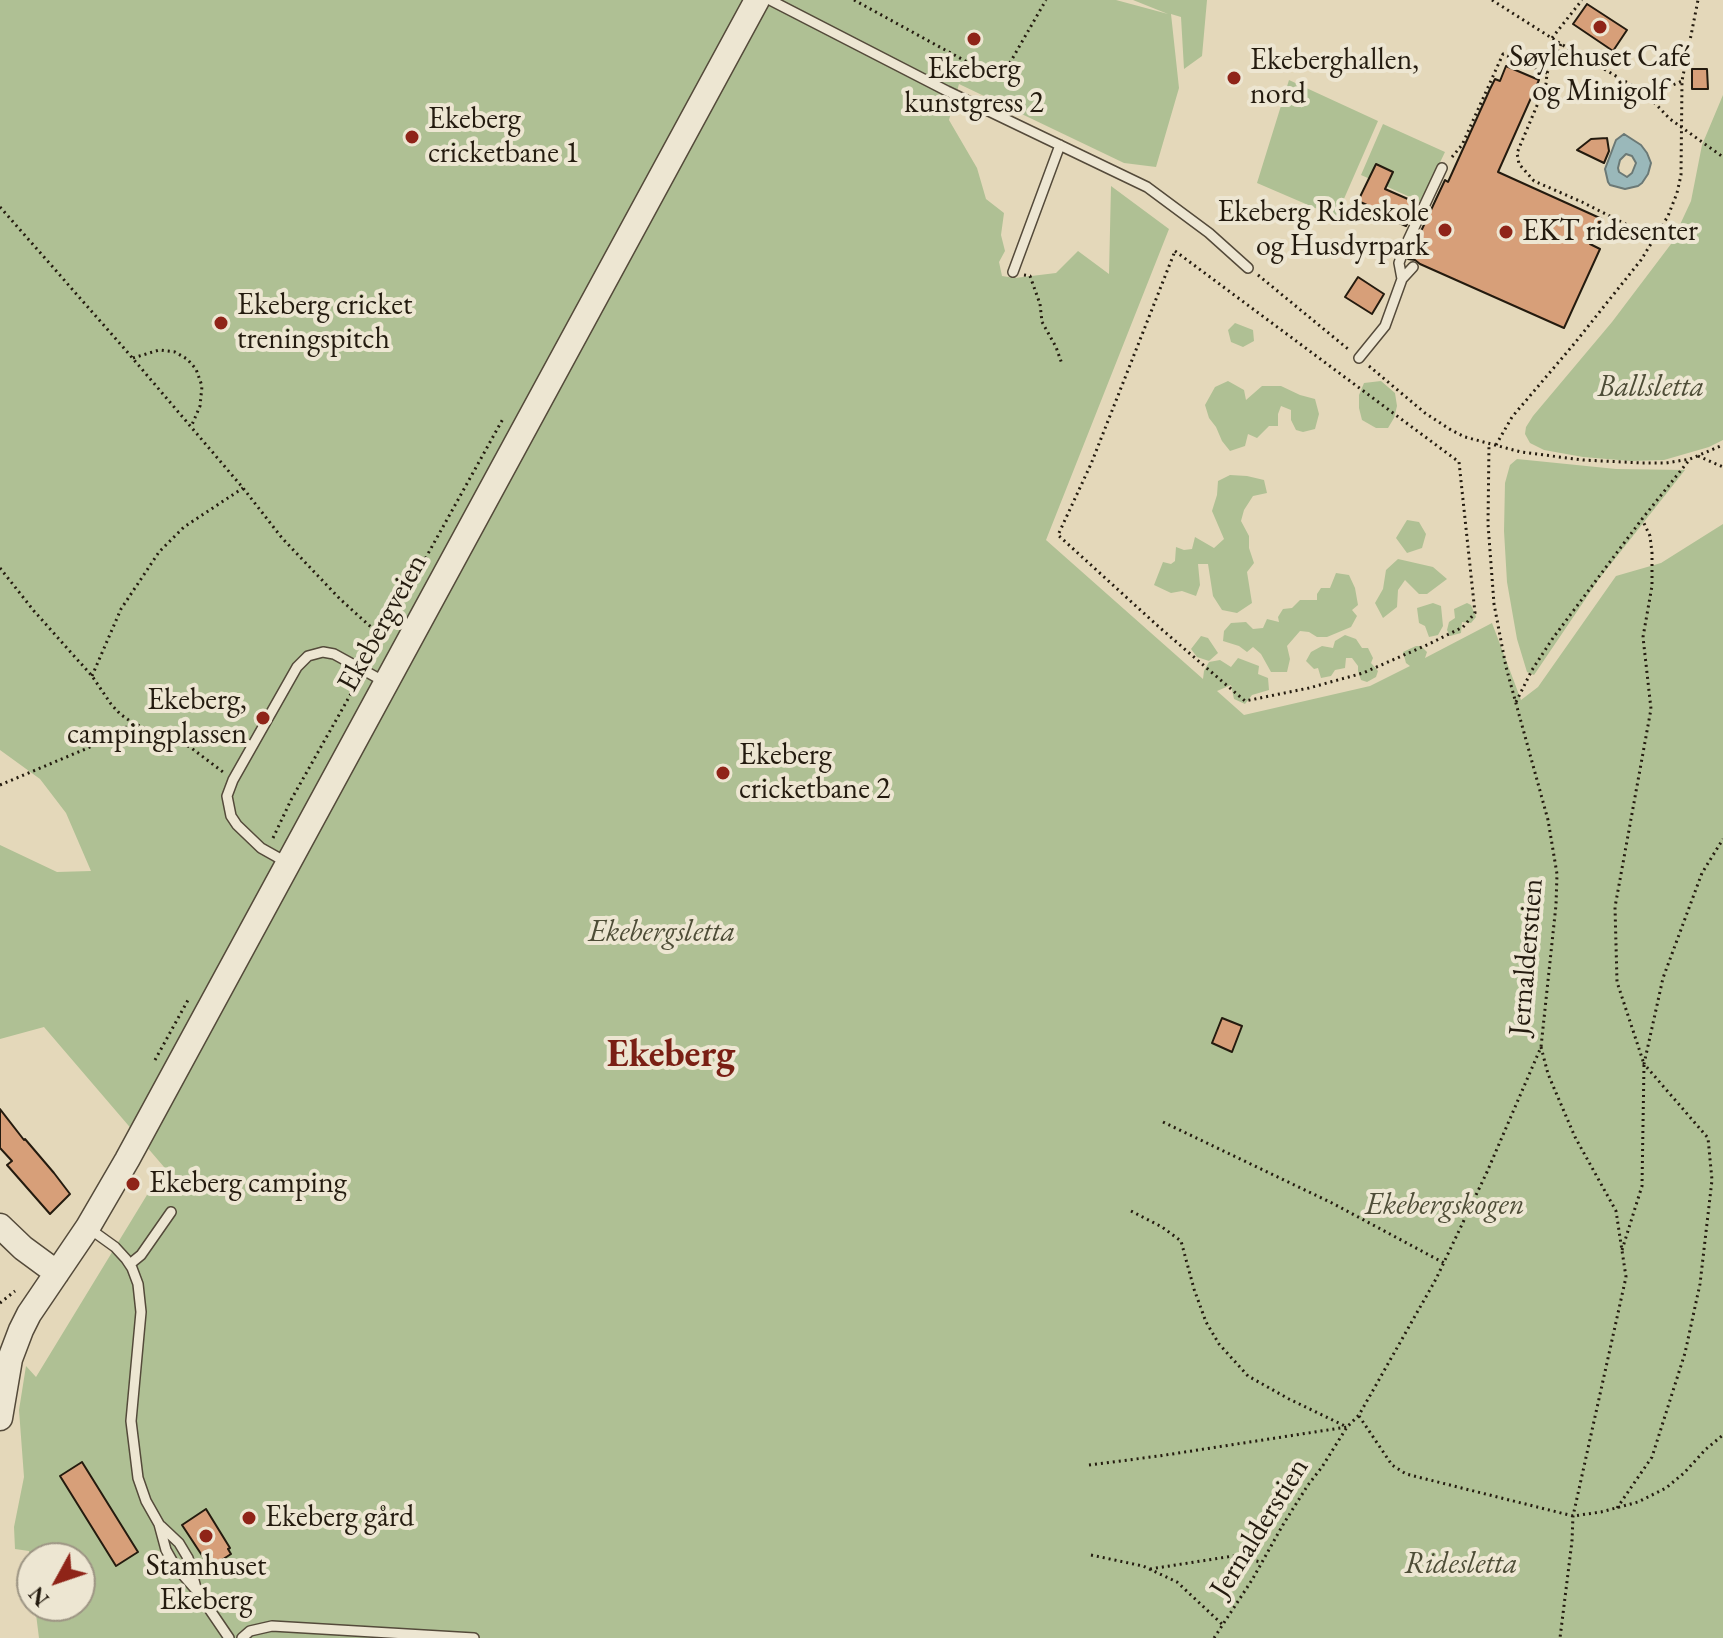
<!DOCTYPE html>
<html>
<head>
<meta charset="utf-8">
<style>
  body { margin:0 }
  #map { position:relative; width:1723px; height:1638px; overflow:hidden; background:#e4d8ba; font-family:"EB Garamond",serif }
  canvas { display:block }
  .north { position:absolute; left:16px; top:1542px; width:80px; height:80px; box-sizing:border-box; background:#ede6d2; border:2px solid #9d9584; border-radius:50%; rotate:230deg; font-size:22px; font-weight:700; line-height:32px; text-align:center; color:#241b0f }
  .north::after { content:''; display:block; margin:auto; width:28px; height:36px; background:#8f2418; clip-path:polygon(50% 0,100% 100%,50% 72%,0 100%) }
</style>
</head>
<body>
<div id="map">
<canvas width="1723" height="1638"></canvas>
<div class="north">N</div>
</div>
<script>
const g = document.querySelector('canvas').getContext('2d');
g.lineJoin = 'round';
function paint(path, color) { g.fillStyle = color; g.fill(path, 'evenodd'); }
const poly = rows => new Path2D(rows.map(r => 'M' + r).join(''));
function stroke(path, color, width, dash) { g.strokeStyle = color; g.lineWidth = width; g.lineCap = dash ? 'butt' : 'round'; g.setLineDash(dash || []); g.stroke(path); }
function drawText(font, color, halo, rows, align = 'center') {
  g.font = font + ' "EB Garamond",serif'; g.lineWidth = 8; g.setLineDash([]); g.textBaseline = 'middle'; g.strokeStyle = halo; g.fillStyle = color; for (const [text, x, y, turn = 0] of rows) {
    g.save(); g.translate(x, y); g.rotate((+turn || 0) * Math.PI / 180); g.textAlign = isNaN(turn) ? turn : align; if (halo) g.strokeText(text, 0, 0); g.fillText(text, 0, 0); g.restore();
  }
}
paint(poly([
  [0,0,1116,0,1168,14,1133,0,1207,0,1202,56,1184,69,1181,17,1171,14,1179,88,1156,167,1124,163,959,84,949,120,977,168,986,199,1004,213,1001,235,1005,251,999,262,1002,276,1015,278,1056,273,1078,251,1109,274,1111,186,1169,229,1046,540,1203,679,1204,671,1209,662,1220,660,1231,667,1238,658,1259,666,1258,674,1268,678,1269,690,1252,695,1245,704,1234,699,1231,685,1217,691,1244,715,1370,686,1410,666,1406,663,1403,652,1416,646,1421,646,1427,652,1425,658,1492,623,1521,700,1538,687,1616,576,1661,563,1723,524,1723,1638,39,1638,35,1606,80,1606,80,1558,32,1558,32,1578,29,1551,15,1549,14,1527,24,1477,19,1410,26,1366,36,1377,164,1167,44,1027,0,1039,0,845,57,872,91,871,66,813,40,779,0,750],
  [1289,80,1378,121,1336,217,1257,183],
  [1723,95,1723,440,1709,447,1664,460,1631,461,1583,457,1544,450,1530,443,1525,434,1526,427,1533,416,1612,322,1671,244,1691,201,1702,145],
  [1383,124,1445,152,1421,202,1361,175],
  [1235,323,1253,330,1254,341,1243,347,1231,342,1228,330],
  [1228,381,1244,390,1246,400,1262,386,1281,386,1300,395,1315,399,1319,414,1315,429,1303,432,1296,430,1291,420,1291,410,1281,406,1278,414,1278,426,1269,426,1257,438,1248,434,1245,446,1230,451,1222,441,1216,427,1209,418,1205,405,1215,387],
  [1381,381,1395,393,1397,406,1394,418,1388,428,1376,428,1362,420,1359,408,1359,395,1364,383],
  [1517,459,1616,469,1685,470,1599,579,1534,675,1527,672,1517,639,1507,582,1504,531,1505,483,1510,465],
  [1230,475,1247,476,1264,480,1267,493,1253,496,1244,510,1241,521,1249,536,1249,548,1254,563,1247,572,1252,603,1237,613,1222,610,1213,596,1208,564,1198,564,1200,585,1196,596,1182,591,1171,593,1154,585,1163,562,1171,564,1175,561,1176,547,1184,550,1192,549,1195,537,1214,548,1224,539,1212,511,1217,495,1218,481],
  [1407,520,1419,522,1426,534,1422,548,1407,553,1396,538],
  [1398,559,1433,567,1447,579,1427,594,1419,594,1405,580,1398,590,1397,607,1383,618,1375,603,1383,589,1386,570],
  [1336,573,1349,575,1355,588,1358,605,1352,610,1357,616,1351,627,1327,637,1317,637,1309,632,1300,631,1287,646,1290,659,1287,672,1271,672,1261,654,1253,647,1247,652,1239,646,1223,641,1224,631,1231,623,1246,622,1253,629,1263,628,1267,619,1279,622,1278,617,1283,609,1292,608,1300,600,1317,600,1317,594,1321,588,1330,588],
  [1433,603,1441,606,1443,626,1438,635,1429,637,1425,626,1419,623,1417,608],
  [1467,603,1471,605,1476,617,1471,623,1462,622,1461,633,1450,636,1447,630,1449,622,1455,618,1454,609],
  [1345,635,1356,639,1362,648,1368,648,1373,658,1371,663,1378,671,1376,677,1367,682,1361,680,1358,671,1358,666,1352,658,1346,658,1345,668,1335,670,1331,676,1321,678,1318,668,1314,669,1306,661,1311,652,1322,646,1333,648,1335,641],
  [1201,636,1208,638,1218,653,1209,661,1197,657,1191,649]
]), '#afc094');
const water = poly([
  [1624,134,1641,145,1647,153,1651,163,1648,174,1642,183,1638,186,1625,189,1610,185,1608,182,1605,169,1616,140,1624,134],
  [1626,154,1632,156,1636,163,1632,173,1627,177,1619,172,1618,168,1620,160,1626,154]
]);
paint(water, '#9ab8ba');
stroke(water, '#6b7976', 2);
const building = poly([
  [1587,4,1627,30,1613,51,1573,24,1587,4],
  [1506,66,1539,80,1498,172,1602,219,1590,244,1600,249,1564,328,1420,264,1415,260,1408,259,1445,180,1448,182,1490,89,1495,79,1500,81,1506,66],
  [1692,69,1707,69,1708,89,1692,89,1692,69],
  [1607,138,1609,151,1604,163,1577,150,1591,139,1607,138],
  [1376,164,1393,172,1385,189,1417,203,1406,226,1385,217,1387,214,1358,201,1376,164],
  [1358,277,1384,294,1372,314,1345,297,1358,277],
  [1222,1018,1242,1026,1232,1052,1212,1043,1222,1018],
  [0,1109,24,1140,25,1139,54,1173,70,1194,50,1214,7,1165,12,1161,0,1148,0,1109],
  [82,1462,138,1552,116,1566,60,1476,82,1462],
  [206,1509,230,1548,228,1549,231,1554,211,1567,208,1562,207,1563,182,1525,206,1509]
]);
paint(building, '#d79f79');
stroke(building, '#241b0f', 2);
const service = poly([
  [770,0,947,91,1147,187,1209,233,1248,268],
  [1013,272,1060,145],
  [1402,279,1399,263,1404,249,1442,168],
  [1359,358,1385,326,1402,279,1413,267],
  [286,862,261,848,237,825,231,816,227,796,233,780,297,667,308,656,323,652,334,654,385,682],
  [90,1229,115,1247,126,1259,132,1268,138,1284,141,1312,131,1421,138,1478,146,1501,159,1524,166,1550,175,1566,197,1591,229,1638],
  [130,1264,141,1255,171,1212],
  [161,1526,179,1543,188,1558,196,1588],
  [242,1638,250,1631,272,1626,474,1638]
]);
const tertiary = poly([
  [0,1226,23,1248,57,1273],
  [0,1418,10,1359,21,1330,29,1314,88,1227,127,1160,757,0]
]);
stroke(service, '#544a3a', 12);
stroke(tertiary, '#544a3a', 27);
stroke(poly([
  [854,0,1000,80,1046,0],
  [1492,0,1561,44,1645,93,1670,119,1723,157],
  [1552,38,1582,0],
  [1561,44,1547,73,1546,84,1517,153,1519,164,1534,181,1582,202,1655,239],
  [1645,93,1659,91,1682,81],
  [1452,157,1462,145,1503,54,1547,73],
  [0,207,123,347,243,488,282,538,340,599,382,637],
  [1175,251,1459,462,1475,613,1463,627,1429,644,1363,673,1309,688,1245,701,1159,627,1058,535,1091,464,1175,251],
  [1024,275,1030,276,1040,304,1042,322,1056,347,1062,364],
  [1258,275,1348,349],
  [133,358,159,350,175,352,187,359,196,369,202,386,200,406,191,427],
  [1369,366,1425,413,1451,430,1465,437,1521,452,1583,460,1642,463,1666,463,1690,459,1723,445],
  [1496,445,1512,417,1574,344,1641,260,1668,216,1677,193,1681,175,1682,81,1698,0],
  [1698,456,1723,467],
  [0,568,34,611,92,676,111,704,120,714,133,723,190,747,223,772],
  [370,658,504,417],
  [92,676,121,609,159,552,184,527,243,488],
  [1516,702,1532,670,1553,638,1642,519,1690,459],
  [0,785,102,742,133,723],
  [273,838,291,800,357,683],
  [1541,1047,1548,1074,1575,1137,1616,1211,1626,1277,1573,1516,1572,1541,1560,1638],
  [155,1060,188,1000],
  [1163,1122,1332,1203,1444,1263],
  [1131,1211,1162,1227,1181,1241,1194,1289,1206,1322,1219,1344,1248,1376,1289,1399,1347,1427],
  [1622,1250,1642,1186,1644,1064,1617,982,1615,907,1651,709,1643,637,1652,586,1652,553,1650,536,1642,519],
  [0,1303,15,1291],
  [1359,1416,1392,1465,1406,1474,1573,1516,1601,1512,1638,1502,1666,1488,1684,1473,1706,1449,1723,1435],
  [1089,1465,1159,1456,1347,1427],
  [1617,1508,1652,1457,1685,1353,1700,1284,1712,1180,1708,1138,1644,1064,1663,978,1702,873,1723,839],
  [1091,1555,1143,1566,1177,1582,1223,1625],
  [1150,1569,1233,1556,1261,1562],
  [1214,1638,1252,1580,1284,1523,1308,1485,1322,1467,1347,1427,1359,1415,1436,1279,1487,1172,1541,1047,1556,905,1557,874,1548,820,1506,667,1494,604,1488,524,1489,444]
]), '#241b0f', 3, [2, 4]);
stroke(service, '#ede6d2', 9);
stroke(tertiary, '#ede6d2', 24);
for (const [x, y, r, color] of [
  [1600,27,8,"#8f2418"],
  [974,39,8,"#8f2418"],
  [1234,78,8,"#8f2418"],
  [412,137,8,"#8f2418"],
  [1445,230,8,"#8f2418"],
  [1506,232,8,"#8f2418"],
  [221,323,8,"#8f2418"],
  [263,718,8,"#8f2418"],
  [723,773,8,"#8f2418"],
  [133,1184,8,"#8f2418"],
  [249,1518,8,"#8f2418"],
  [206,1536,8,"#8f2418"]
]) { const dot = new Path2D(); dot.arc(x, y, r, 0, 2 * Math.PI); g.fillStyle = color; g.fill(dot); stroke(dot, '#ede6d2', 3); }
drawText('30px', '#241b0f', '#ede6d2', [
  ["Søylehuset Café",1600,58,"center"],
  ["og Minigolf",1600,92,"center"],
  ["Ekeberghallen,",1250,61],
  ["nord",1250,95],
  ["Ekeberg",974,70,"center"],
  ["kunstgress 2",974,104,"center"],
  ["Ekeberg",428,120],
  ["cricketbane 1",428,154],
  ["Ekeberg Rideskole",1429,213,"right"],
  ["og Husdyrpark",1429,247,"right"],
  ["EKT ridesenter",1522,232],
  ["Ekeberg cricket",237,306],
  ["treningspitch",237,340],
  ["Ekeberg,",247,701,"right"],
  ["campingplassen",247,735,"right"],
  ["Ekeberg",739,756],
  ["cricketbane 2",739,790],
  ["Ekeberg camping",149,1184],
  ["Ekeberg gård",265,1518],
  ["Stamhuset",206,1567,"center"],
  ["Ekeberg",206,1601,"center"]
], 'left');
drawText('italic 30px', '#4e4d37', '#ede6d2', [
  ["Ballsletta",1651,388],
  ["Ekebergsletta",662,933],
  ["Ekebergskogen",1445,1206],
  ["Ridesletta",1461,1565]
]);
drawText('30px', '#241b0f', '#ede6d2', [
  ["Ekebergveien",383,623,-61],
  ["Jernalderstien",1527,957,-85],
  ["Jernalderstien",1260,1528,-58]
]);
drawText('bold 38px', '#7a1f14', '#ede6d2', [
  ["Ekeberg",671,1056]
]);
</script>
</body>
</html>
